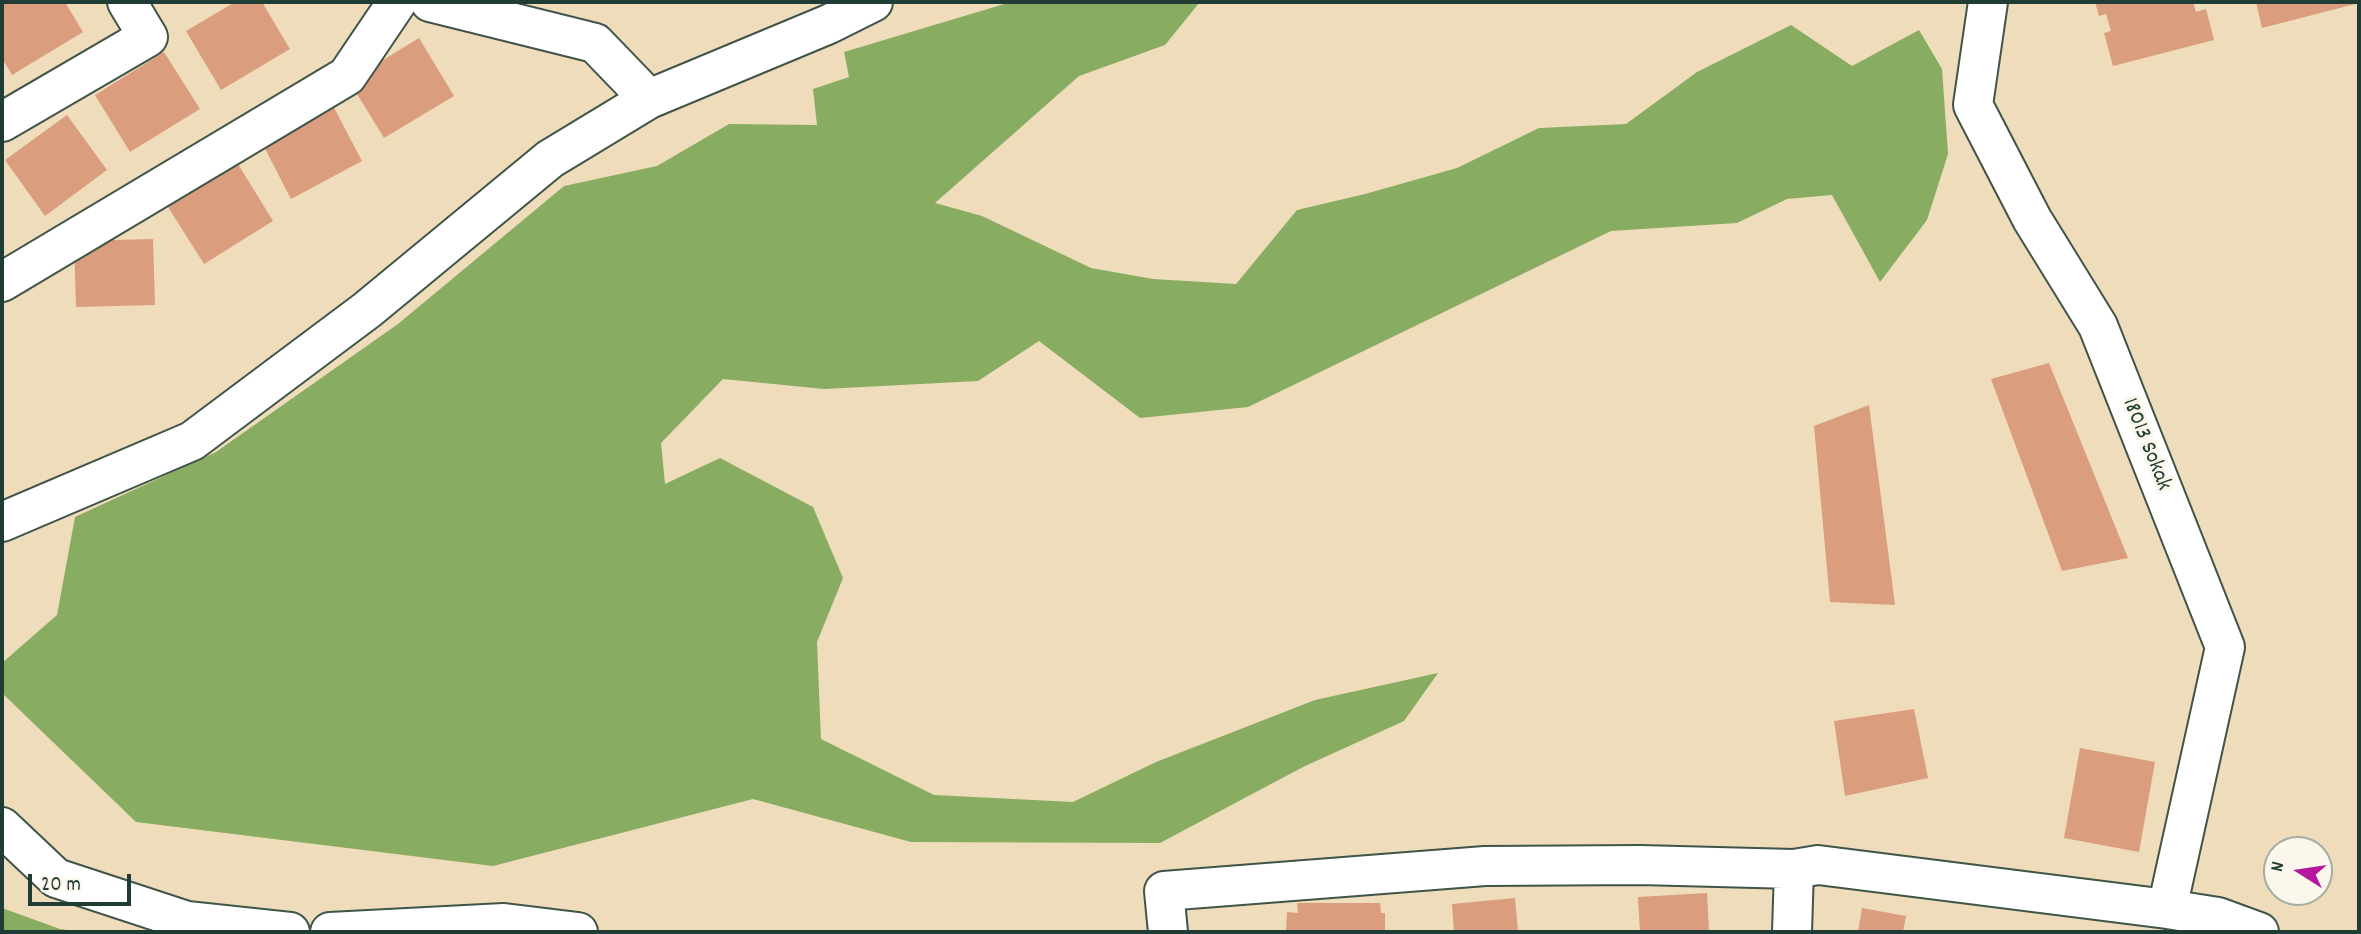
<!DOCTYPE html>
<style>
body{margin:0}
#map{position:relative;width:2361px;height:934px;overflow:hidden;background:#efdcbb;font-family:Dekko,sans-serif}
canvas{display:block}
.frame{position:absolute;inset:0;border:4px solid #1f3d34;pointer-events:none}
.north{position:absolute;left:2263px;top:836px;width:70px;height:70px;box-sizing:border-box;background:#fbf7ec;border:2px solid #a3ada2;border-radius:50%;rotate:282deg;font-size:19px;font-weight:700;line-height:28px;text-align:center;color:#1f3d34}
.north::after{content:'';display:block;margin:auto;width:24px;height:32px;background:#b5179e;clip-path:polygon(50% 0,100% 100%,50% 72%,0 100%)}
.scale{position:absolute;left:28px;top:874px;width:103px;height:32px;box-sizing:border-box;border:4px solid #1f3d34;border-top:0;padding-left:9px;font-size:21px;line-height:24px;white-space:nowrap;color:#1f3d34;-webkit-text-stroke:5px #fbf7ec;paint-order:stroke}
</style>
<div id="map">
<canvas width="2361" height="934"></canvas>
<div class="frame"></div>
<div class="north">N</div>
<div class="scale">20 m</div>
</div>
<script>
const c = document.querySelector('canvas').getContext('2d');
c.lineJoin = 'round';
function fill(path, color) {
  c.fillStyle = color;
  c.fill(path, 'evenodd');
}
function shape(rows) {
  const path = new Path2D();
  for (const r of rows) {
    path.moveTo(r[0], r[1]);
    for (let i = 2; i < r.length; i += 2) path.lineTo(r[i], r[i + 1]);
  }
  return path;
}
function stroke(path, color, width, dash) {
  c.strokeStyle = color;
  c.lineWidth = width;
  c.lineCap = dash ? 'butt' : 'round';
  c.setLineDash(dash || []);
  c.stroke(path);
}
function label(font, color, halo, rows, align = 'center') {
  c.font = font + ' Dekko,sans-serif';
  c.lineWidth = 7;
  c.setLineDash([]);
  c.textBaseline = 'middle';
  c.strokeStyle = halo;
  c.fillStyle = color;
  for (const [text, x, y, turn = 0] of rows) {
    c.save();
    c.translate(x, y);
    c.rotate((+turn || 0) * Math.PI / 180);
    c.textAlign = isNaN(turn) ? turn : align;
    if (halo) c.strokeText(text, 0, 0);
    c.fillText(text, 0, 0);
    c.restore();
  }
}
const forest = shape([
 [1011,2,1200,2,1165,45,1079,76,935,203,982,216,1091,268,1153,279,1236,284,1297,210,1365,194,1457,168,1539,128,1626,124,1697,72,1791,25,1852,66,1919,30,1942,69,1948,154,1927,220,1880,282,1832,195,1787,199,1737,223,1611,231,1248,407,1140,418,1039,341,978,381,824,389,723,379,661,443,665,484,720,458,813,507,843,578,817,642,821,739,934,795,1073,802,1156,762,1315,700,1438,673,1404,721,1303,767,1160,843,911,842,753,799,493,866,136,822,2,693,2,663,57,615,75,517,216,452,398,324,564,186,657,166,729,124,817,125,813,89,849,77,844,52],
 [2,908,60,929,81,932,2,932]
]);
const building = shape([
 [2,2,65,2,83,32,12,75,2,58],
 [235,2,262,2,290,49,221,90,186,31],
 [2095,2,2193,2,2196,12,2206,9,2214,40,2113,66,2104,33,2111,31,2106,14,2099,16],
 [2256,2,2359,2,2359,3,2262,28],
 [419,38,454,96,384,138,349,81],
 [164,52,200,109,130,152,95,95],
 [331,102,362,161,291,199,260,139],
 [67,115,107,170,45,216,5,160],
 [238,164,273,221,204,264,168,207],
 [153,239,155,305,76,307,74,241],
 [2049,363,2128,558,2062,571,1991,379],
 [1869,405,1895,605,1830,602,1814,426],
 [1914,709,1928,778,1845,796,1834,721],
 [2080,748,2155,762,2139,852,2064,838],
 [1707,893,1709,932,1640,932,1638,897],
 [1515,898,1518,932,1454,932,1452,904],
 [1297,903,1380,903,1381,913,1385,913,1385,932,1286,932,1287,912,1298,913],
 [1862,908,1906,916,1903,932,1858,932]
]);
const minor = shape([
 [430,2,595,43,649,99],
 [1988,2,1973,105,2032,219,2098,326,2225,647,2167,909],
 [2,122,148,37,127,2],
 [2,282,347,76,397,2],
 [2,522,192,441,367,310,550,159,649,99,829,24,873,2],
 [2,827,56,878,187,921,290,932],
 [330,932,504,923,578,932],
 [1168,932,1164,891,1485,866,1640,865,1794,869,1818,865,2167,909,2218,917,2259,932],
 [1792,932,1794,869]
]);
const streetNames = [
 ["18013 Sokak",2145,445,68]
];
fill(forest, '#88ac62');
fill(building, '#da9d7e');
stroke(minor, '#3e5548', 42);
stroke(minor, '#fff', 38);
label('23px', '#1f3d34', '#fbf7ec', streetNames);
</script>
